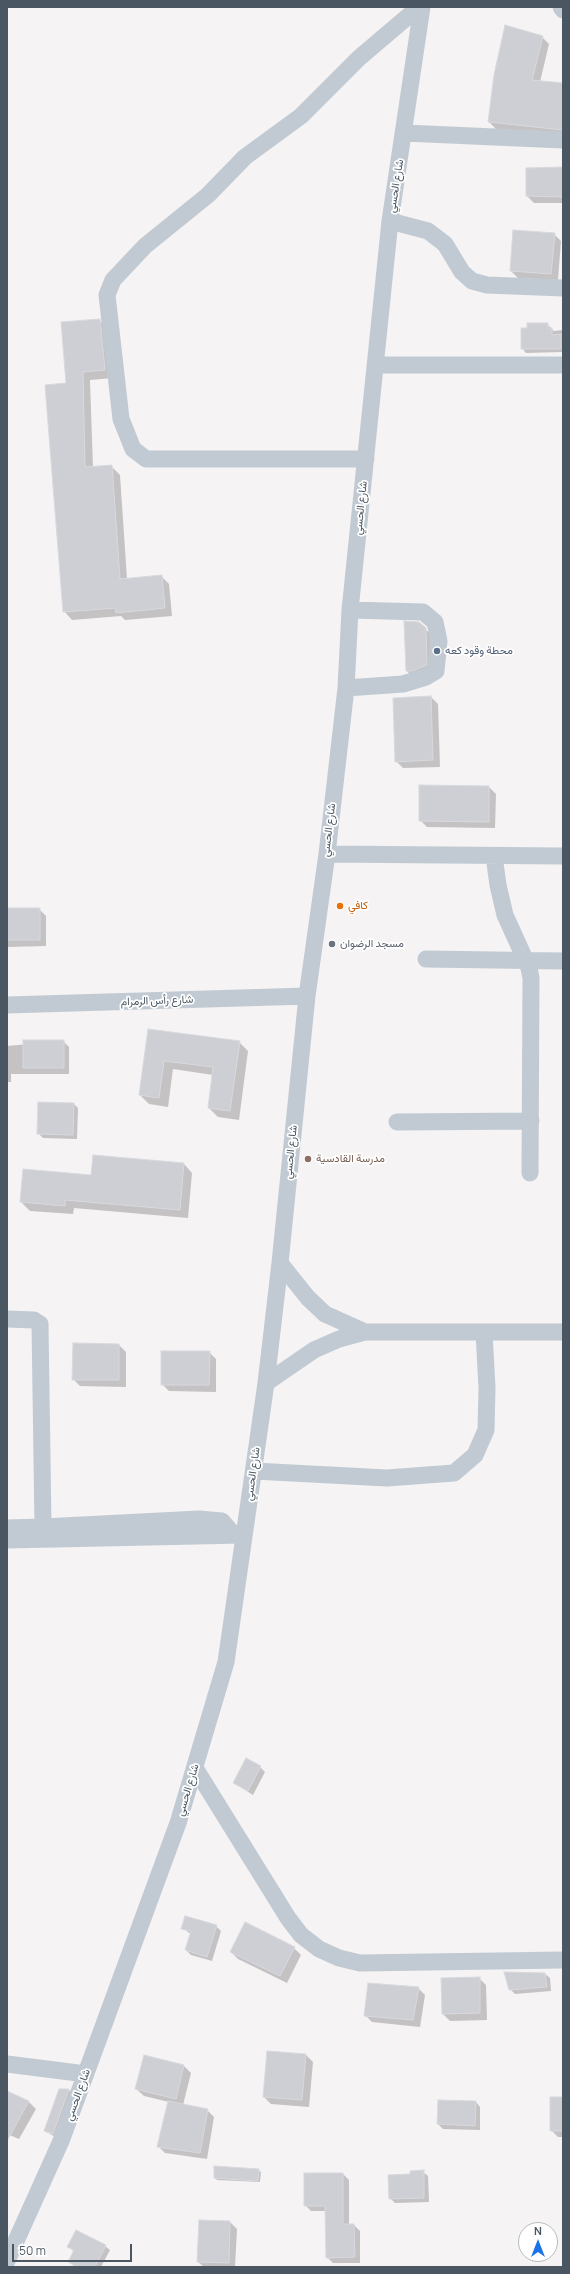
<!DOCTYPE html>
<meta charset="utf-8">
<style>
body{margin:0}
#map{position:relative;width:570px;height:2274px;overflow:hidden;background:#f5f3f3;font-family:Manrope,sans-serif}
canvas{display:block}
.frame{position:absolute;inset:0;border:8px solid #4a5661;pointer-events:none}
.north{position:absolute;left:518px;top:2222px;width:40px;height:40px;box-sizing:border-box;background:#fff;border:1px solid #b7bbc0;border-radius:50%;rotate:0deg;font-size:11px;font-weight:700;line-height:16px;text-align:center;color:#4a5661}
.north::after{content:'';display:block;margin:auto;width:14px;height:18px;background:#1a73e8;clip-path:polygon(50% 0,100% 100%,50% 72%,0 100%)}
.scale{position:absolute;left:12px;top:2244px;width:120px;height:18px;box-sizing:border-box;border:2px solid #4a5661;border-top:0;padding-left:5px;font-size:12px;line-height:14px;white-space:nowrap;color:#4a5661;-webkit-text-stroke:3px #fff;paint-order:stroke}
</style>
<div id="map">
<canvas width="570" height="2274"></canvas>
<div class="frame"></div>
<div class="north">N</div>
<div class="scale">50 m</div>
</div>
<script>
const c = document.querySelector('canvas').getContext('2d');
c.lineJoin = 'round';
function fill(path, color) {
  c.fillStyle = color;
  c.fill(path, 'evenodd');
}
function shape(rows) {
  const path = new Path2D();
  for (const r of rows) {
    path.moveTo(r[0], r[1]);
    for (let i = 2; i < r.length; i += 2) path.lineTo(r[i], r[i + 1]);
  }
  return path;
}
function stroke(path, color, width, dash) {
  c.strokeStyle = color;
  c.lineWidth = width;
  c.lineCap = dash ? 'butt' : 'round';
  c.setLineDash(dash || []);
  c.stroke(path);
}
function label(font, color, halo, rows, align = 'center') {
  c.font = font + ' Manrope,Vazirmatn,sans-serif';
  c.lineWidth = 3.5;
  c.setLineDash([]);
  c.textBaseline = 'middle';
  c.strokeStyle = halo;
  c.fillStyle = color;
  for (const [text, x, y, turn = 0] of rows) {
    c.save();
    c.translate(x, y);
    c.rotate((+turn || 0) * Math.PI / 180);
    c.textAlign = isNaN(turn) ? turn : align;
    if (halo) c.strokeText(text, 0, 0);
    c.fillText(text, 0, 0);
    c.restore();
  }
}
const shadow = shape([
 [542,37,549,44,540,82,563,84,563,136,496,129,489,122],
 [563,168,563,203,534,203,527,196],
 [554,234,561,241,558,280,518,278,511,271],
 [99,320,107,328,113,378,90,380,93,468,111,466,120,475,127,579,161,576,169,584,172,616,125,620,121,616,72,620,64,611,67,384],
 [547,324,554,331,563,330,563,352,526,353,522,348,528,328],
 [425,629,433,636,433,672,413,678,407,671],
 [431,697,438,704,440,767,403,768,396,761],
 [489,787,496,794,495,828,427,827,420,820],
 [7,909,39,909,46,916,46,946,7,947],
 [149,1030,239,1042,248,1051,239,1120,218,1117,209,1108,213,1075,173,1069,168,1107,149,1104,140,1095],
 [63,1041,69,1047,69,1074,11,1074,11,1082,7,1082,7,1046],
 [74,1104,78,1108,77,1139,43,1138,38,1133],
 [184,1164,192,1173,188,1218,74,1208,73,1214,30,1211,21,1202,92,1176],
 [74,1344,119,1345,126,1352,126,1387,80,1386,73,1379],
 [209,1352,216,1359,216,1392,169,1391,162,1384],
 [260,1767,265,1772,253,1795,234,1783],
 [216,1926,221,1931,212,1961,191,1955,186,1950,191,1934,182,1928],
 [294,1948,301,1955,287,1983,238,1959,231,1952],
 [545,1974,550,1978,551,1991,515,1994,510,1989],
 [479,1978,486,1985,487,2020,450,2021,443,2014],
 [418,1988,425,1995,420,2027,372,2022,365,2015],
 [306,2055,313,2062,309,2107,271,2104,264,2097],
 [144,2057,184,2066,191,2073,183,2105,207,2110,214,2117,207,2159,165,2153,158,2146,169,2102,144,2096,136,2089],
 [563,2078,563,2137,558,2137,551,2130,562,2098],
 [60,2090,69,2090,73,2095,57,2138,45,2131],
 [7,2092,29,2102,36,2109,19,2139,7,2134],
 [476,2102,480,2107,480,2130,443,2129,438,2124],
 [258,2170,261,2172,260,2182,217,2180,215,2178],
 [423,2172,428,2176,429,2202,395,2203,390,2198,411,2175],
 [343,2174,349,2180,349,2225,354,2225,360,2231,360,2263,333,2263,327,2257,326,2211,311,2211,305,2205],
 [230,2222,237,2229,235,2267,204,2267,198,2262],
 [105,2246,110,2250,101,2267,75,2267,69,2262,74,2252,69,2247]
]);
const building = shape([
 [505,25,543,36,532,80,563,83,563,130,488,122,494,75,505,25],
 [563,167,563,197,526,196,526,168,563,167],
 [513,230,555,233,551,274,510,271,513,230],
 [100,319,105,370,83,372,85,467,112,465,120,579,162,575,165,608,116,613,115,608,63,612,45,385,66,383,61,322,100,319],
 [527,323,548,323,548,328,552,328,552,335,561,334,561,349,521,349,521,328,527,328,527,323],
 [404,621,419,622,426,628,427,665,412,671,406,671,404,621],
 [431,696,433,760,395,762,393,698,431,696],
 [419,785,489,786,489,822,419,821,419,785],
 [7,908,40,908,40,940,7,940,7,908],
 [148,1029,240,1041,230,1111,208,1108,213,1067,164,1061,159,1098,139,1095,148,1029],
 [23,1040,64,1040,64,1068,23,1068,23,1040],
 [38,1102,74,1103,73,1135,37,1134,38,1102],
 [93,1155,184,1163,180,1210,65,1200,65,1206,20,1202,23,1169,91,1175,93,1155],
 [73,1343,119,1344,119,1380,72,1380,73,1343],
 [161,1351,210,1351,209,1385,161,1385,161,1351],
 [246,1758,261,1766,248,1791,233,1783,246,1758],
 [185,1916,217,1925,207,1957,185,1950,191,1931,181,1929,185,1916],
 [245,1922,295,1947,280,1976,230,1952,245,1922],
 [504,1972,545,1973,547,1987,509,1990,504,1972],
 [480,1977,480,2013,442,2014,441,1978,480,1977],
 [368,1983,419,1987,413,2020,364,2016,368,1983],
 [267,2051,306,2054,302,2100,263,2097,267,2051],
 [144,2055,184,2065,176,2099,135,2089,144,2055],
 [59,2089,69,2089,53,2134,44,2131,59,2089],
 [7,2091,29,2101,7,2141,7,2091],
 [550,2097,563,2097,563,2131,550,2131,550,2097],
 [438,2100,476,2101,475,2126,437,2124,438,2100],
 [168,2101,208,2109,200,2153,157,2147,168,2101],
 [214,2166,259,2169,258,2181,214,2178,214,2166],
 [424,2170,424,2198,389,2199,388,2175,410,2174,410,2171,424,2170],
 [304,2173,343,2173,343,2224,354,2224,355,2257,326,2258,325,2206,304,2206,304,2173],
 [199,2220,230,2221,229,2263,197,2262,199,2220],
 [76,2230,106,2245,95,2267,78,2267,68,2262,74,2250,67,2247,76,2230]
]);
const minor = shape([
 [561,7,563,10],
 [404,133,563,140],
 [390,221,428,231,445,244,462,272,472,281,487,285,563,288],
 [376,365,563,365],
 [366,459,146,459,133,449,121,419,107,295,113,280,145,246,208,195,245,157,301,116,359,58,419,7],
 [346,688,403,684,426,677,436,671,439,641,435,622,423,612,350,610],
 [327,854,563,856],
 [494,856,498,885,505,915,529,968,531,978,530,1173],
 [426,959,563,961],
 [7,1005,307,996],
 [397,1122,531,1121],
 [280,1263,308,1298,325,1314,365,1332],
 [7,1319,34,1320,40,1324,43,1527,199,1519,222,1521,233,1534],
 [266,1383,314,1350,339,1339,365,1332,563,1332],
 [254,1471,387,1478,454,1473,475,1455,486,1430,487,1388,484,1332],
 [7,1528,43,1527],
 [7,1540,243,1535],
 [195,1768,288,1918,301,1935,319,1949,339,1958,360,1963,563,1960],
 [7,2064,86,2074],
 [7,2261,61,2141,178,1823,226,1662,266,1383,280,1263,307,996,327,854,346,688,350,610,390,221,422,7]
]);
const markers = [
 [437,651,4,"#5c6f8a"],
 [340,906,4,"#e8710a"],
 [332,944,4,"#6b7280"],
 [308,1159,4,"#8d6e63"]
];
const streetNames = [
 ["شارع الحسي",396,186,-81],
 ["شارع الحسي",361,508,-84],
 ["شارع الحسي",329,830,-83],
 ["شارع رأس الرمرام",157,1001,-2],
 ["شارع الحسي",291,1152,-84],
 ["شارع الحسي",253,1474,-82],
 ["شارع الحسي",188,1790,-73],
 ["شارع الحسي",78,2095,-70]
];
const serviceNames = [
 ["محطة وقود كعه",445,651]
];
const foodNames = [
 ["كافي",348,906]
];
const worshipNames = [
 ["مسجد الرضوان",340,944]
];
const educationNames = [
 ["مدرسة القادسية",316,1159]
];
fill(shadow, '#0003');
fill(building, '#cdcfd5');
stroke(building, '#d7d9de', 1);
stroke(minor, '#c1cad2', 17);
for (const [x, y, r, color] of markers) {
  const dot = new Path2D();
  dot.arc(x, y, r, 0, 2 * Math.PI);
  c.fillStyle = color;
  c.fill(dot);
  stroke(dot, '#fff', 1.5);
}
label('11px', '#4a5661', '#fff', streetNames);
label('11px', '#4e5e75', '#fff', serviceNames, 'left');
label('11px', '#c56008', '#fff', foodNames, 'left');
label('11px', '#5b616d', '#fff', worshipNames, 'left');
label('11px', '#785e54', '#fff', educationNames, 'left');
</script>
